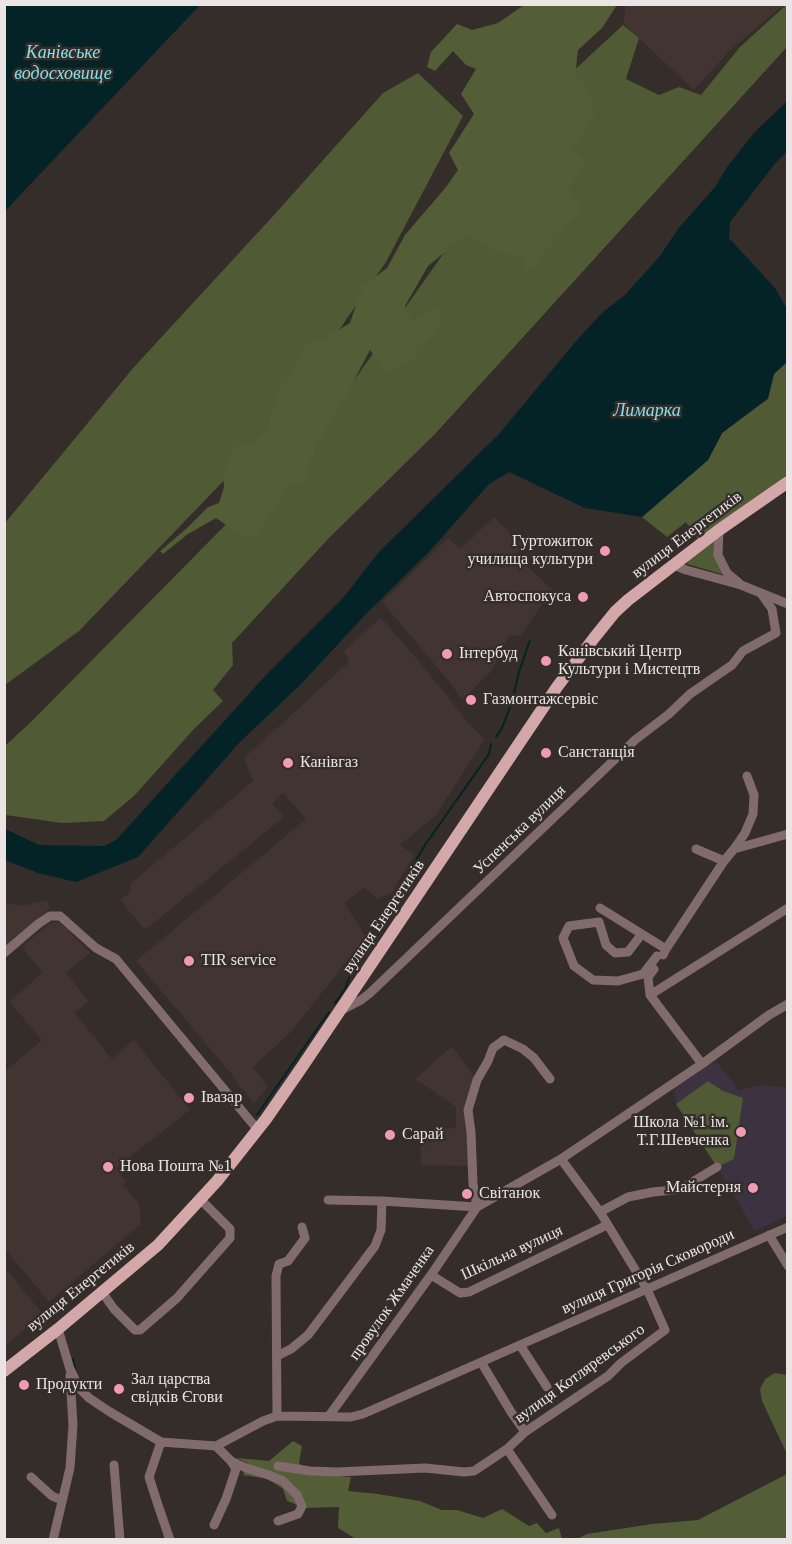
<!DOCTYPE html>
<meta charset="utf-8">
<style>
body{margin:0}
#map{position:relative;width:792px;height:1544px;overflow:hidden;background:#342d2a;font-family:"Times New Roman",serif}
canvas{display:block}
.frame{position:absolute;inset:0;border:6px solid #eae5e4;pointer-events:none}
</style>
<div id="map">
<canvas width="792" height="1544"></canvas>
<div class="frame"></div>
</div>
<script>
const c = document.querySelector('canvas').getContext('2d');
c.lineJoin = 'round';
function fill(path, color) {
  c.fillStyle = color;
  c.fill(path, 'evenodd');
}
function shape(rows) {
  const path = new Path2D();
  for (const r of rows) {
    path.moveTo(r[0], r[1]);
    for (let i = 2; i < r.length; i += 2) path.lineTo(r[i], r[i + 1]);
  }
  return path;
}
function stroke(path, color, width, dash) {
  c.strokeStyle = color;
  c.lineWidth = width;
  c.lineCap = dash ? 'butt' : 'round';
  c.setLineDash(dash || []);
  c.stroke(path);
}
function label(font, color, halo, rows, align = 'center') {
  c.font = font + ' "Times New Roman",serif';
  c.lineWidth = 5;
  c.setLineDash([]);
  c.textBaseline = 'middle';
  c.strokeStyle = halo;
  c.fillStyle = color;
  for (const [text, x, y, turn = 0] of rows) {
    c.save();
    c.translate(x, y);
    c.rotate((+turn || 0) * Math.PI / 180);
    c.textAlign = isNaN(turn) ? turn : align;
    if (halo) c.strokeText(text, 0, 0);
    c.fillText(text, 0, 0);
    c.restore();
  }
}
const built = shape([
 [626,5,784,5,732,48,694,90,623,23],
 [494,517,522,544,516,556,552,589,521,636,510,635,491,672,462,700,448,680,382,602,448,538,461,549],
 [381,617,427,671,471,726,485,739,436,815,400,845,414,855,392,893,377,899,365,887,344,903,367,938,349,958,292,1031,253,1067,268,1087,254,1103,236,1082,237,1081,164,994,136,961,306,819,283,793,272,803,284,817,145,930,120,900,130,892,131,883,253,781,244,758,349,662,344,651],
 [47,900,50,908,5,946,5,902,21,906],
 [58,922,65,927,90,953,66,973,89,1001,75,1013,112,1059,134,1040,190,1110,116,1168,126,1181,123,1185,139,1203,141,1224,49,1302,5,1249,4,1072,42,1040,9,1002,42,973,22,947,50,923],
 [452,1046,480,1085,473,1103,475,1166,421,1165,420,1133,433,1129,456,1128,456,1107,415,1079],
 [5,1268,43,1314,5,1346,4,1346]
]);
const education = shape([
 [716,1061,739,1090,763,1085,787,1088,787,1216,755,1231,717,1167,676,1104,674,1088]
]);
const green = shape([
 [787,5,788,46,786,48,435,434,329,538,232,643,233,665,213,690,223,701,194,729,134,796,104,821,62,823,5,815,5,746,32,721,319,430,570,74,623,25,639,38,626,79,659,95,679,87,701,95,740,47,785,6],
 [418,73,463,116,386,262,263,440,79,631,5,685,5,523,134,367,274,215,383,93],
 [787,362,787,475,698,539,686,522,667,537,642,517,708,460,722,433,768,399,774,373],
 [714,540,725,575,687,564,688,559],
 [708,1081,723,1091,743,1098,734,1159,717,1167,676,1104],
 [775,1373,787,1375,787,1454,762,1401,760,1389,765,1379]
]);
const forest = shape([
 [524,5,617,5,602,28,578,50,575,77,589,90,594,115,572,148,586,163,565,193,583,210,542,253,534,270,524,271,523,259,487,248,468,233,428,266,405,306,411,322,439,305,442,321,431,338,411,361,385,372,370,350,344,399,317,443,305,482,290,485,254,537,244,537,216,518,188,534,163,554,160,551,186,529,208,507,219,503,224,487,223,469,236,446,253,443,268,428,273,408,280,387,292,374,306,345,325,338,350,323,362,287,387,268,405,235,446,187,458,170,449,153,474,114,461,94,476,69,466,65,453,51,435,71,427,67,431,52,457,24,472,30,498,23],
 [293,1441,302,1446,299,1463,310,1475,351,1477,348,1491,378,1494,420,1501,442,1510,457,1510,483,1518,502,1509,529,1526,537,1523,546,1533,559,1528,562,1539,356,1539,338,1528,339,1507,306,1508,287,1501,283,1489,268,1479,243,1475,247,1463,237,1458,269,1461],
 [787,1474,787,1539,577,1539,587,1534,652,1524,698,1520]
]);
const water = shape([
 [5,4,200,5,5,211,4,5],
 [787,101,787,151,774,165,730,222,729,238,775,288,787,309,787,362,774,374,768,398,722,433,708,460,642,517,585,508,509,472,489,484,428,553,367,613,300,685,240,742,138,857,76,882,38,873,5,860,5,829,39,845,104,846,116,840,267,674,344,597,378,553,499,434,576,341,603,312,625,295,660,256,678,229,715,187,727,167,754,133]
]);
const stream = shape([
 [496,737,502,728,512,702,519,672,530,640],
 [398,891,425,845,489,754,491,744],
 [372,944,380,932,387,912,395,899],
 [358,964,368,950],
 [335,1003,345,989,351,974],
 [257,1115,329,1012],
 [73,1359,75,1371]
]);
const minor = shape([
 [719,530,718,555,727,573,739,583],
 [674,565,686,570,741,585,788,604],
 [696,849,724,861],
 [734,849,745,833,753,814,754,795,747,776],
 [600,908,666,949,663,955],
 [641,935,628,952,615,953,606,945,599,922,569,926,563,938,574,966,593,980,618,981,643,974,657,956],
 [666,949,724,861,734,849,788,834],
 [4,953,38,924,50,916,60,916,96,948,116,959,257,1129],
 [650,995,788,908],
 [650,995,648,977,654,969],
 [650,995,702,1064],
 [340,1011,361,1000,370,993,635,740,669,714,690,694,732,665,743,651,776,633,772,609,762,595],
 [328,1200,382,1201,477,1207,561,1159,702,1064,769,1015,788,1004],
 [477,1207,473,1184,471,1132,468,1110,477,1080,488,1061,493,1048,504,1040,523,1049,534,1058,550,1079],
 [600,1212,628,1197,653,1192,674,1190,684,1187,717,1167],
 [769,1235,788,1266],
 [431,1275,460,1293,469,1292,607,1225],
 [102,1292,114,1309,135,1330,140,1330,177,1298,230,1238,230,1229,201,1200],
 [58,1329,70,1369,79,1388,89,1398,110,1412,161,1442,216,1446,263,1421,277,1416,351,1417,363,1414,788,1227],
 [520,1345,547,1387],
 [277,1356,291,1349,308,1335,375,1246,381,1230,382,1201],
 [481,1362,511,1412,525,1432],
 [277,1416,276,1276,279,1264,288,1261,305,1238,302,1227],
 [329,1416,431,1275,477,1207],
 [161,1442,149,1477,158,1505,170,1540],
 [507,1449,552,1515],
 [231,1461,246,1468,266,1474,283,1481,297,1495,302,1506,298,1514,278,1521],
 [114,1465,120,1540],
 [278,1466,310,1471,337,1472,425,1468,464,1472,474,1471,507,1449,525,1432,608,1376,621,1363,665,1330,647,1289,600,1212,561,1159],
 [31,1477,52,1496,61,1500],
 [214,1525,226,1499,236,1469,231,1461,216,1446],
 [53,1540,70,1468,73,1425,70,1375]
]);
const major = shape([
 [4,1371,58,1329,158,1245,217,1181,266,1119,302,1067,557,687,594,638,615,612,628,600,719,530,788,482]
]);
const markers = [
 [605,551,6,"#f09ab6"],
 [583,597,6,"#f09ab6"],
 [447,654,6,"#f09ab6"],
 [546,661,6,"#f09ab6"],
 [471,700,6,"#f09ab6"],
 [546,753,6,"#f09ab6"],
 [288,763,6,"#f09ab6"],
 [189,961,6,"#f09ab6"],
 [189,1098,6,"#f09ab6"],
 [741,1132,6,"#f09ab6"],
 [390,1135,6,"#f09ab6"],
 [108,1167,6,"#f09ab6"],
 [753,1188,6,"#f09ab6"],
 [467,1194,6,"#f09ab6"],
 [24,1385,6,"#f09ab6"],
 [119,1389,6,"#f09ab6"]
];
const streetNames = [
 ["вулиця Енергетиків",687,535,-37],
 ["Успенська вулиця",520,830,-44],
 ["вулиця Енергетиків",384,917,-56],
 ["Шкільна вулиця",512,1253,-25],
 ["вулиця Григорія Сковороди",648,1272,-24],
 ["вулиця Енергетиків",81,1287,-39],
 ["провулок Жмаченка",392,1303,-55],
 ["вулиця Котляревського",580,1374,-36]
];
const poiNames = [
 ["Гуртожиток",593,542,"right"],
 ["училища культури",593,560,"right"],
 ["Автоспокуса",571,597,"right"],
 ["Канівський Центр",558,652],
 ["Культури і Мистецтв",558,670],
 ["Інтербуд",459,654],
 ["Газмонтажсервіс",483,700],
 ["Санстанція",558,753],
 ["Канівгаз",300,763],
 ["TIR service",201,961],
 ["Івазар",201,1098],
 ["Школа №1 ім.",729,1123,"right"],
 ["Т.Г.Шевченка",729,1141,"right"],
 ["Сарай",402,1135],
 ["Нова Пошта №1",120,1167],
 ["Майстерня",741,1188,"right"],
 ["Світанок",479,1194],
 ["Зал царства",131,1380],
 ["свідків Єгови",131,1398],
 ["Продукти",36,1385]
];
const waterNames = [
 ["Канівське",63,53],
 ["водосховище",63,74],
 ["Лимарка",647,411]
];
fill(built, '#423430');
fill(education, '#3c3241');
fill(green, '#505a35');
fill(forest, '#535e36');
fill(water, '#032326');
stroke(stream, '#032326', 2);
stroke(minor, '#816b6c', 9);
stroke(major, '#d4a7a8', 12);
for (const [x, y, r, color] of markers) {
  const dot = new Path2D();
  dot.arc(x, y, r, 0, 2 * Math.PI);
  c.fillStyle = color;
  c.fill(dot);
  stroke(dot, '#342d2a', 2);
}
label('16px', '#eae5e4', '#342d2a', streetNames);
label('16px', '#eae5e4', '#342d2a', poiNames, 'left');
label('italic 18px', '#81e1ea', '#342d2a', waterNames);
</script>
